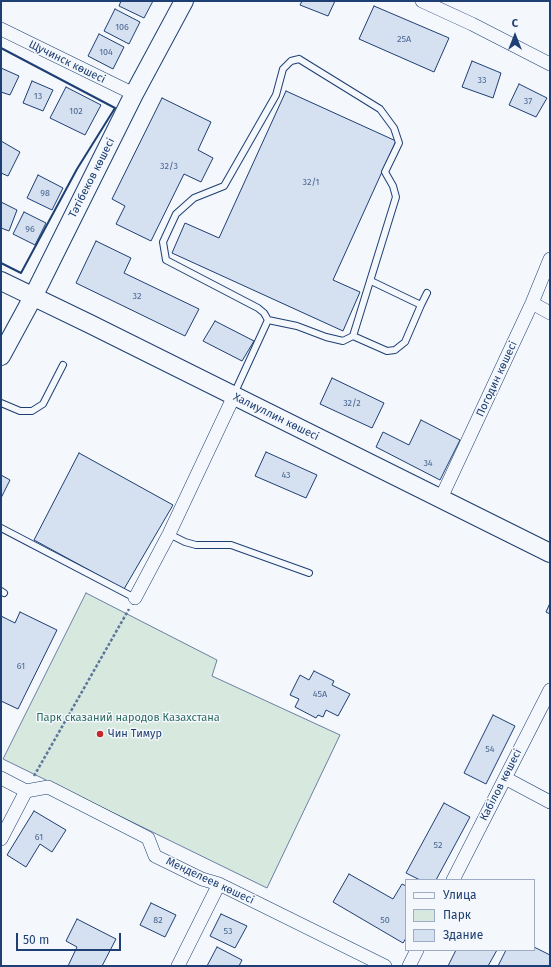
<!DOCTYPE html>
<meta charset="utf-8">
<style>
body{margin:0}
#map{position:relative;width:551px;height:967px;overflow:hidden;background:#f4f7fb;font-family:"Fira Sans",sans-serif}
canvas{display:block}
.frame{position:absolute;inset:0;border:2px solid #1d3f73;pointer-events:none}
.legend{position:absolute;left:405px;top:879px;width:130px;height:72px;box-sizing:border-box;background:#f4f7fb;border:1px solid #9eadc5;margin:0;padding:5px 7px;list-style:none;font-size:12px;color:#1d3f73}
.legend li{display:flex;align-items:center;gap:8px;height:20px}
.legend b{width:20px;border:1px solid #9eadc5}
.north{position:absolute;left:495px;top:16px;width:40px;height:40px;-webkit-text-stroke:3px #f4f7fb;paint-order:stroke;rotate:0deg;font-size:11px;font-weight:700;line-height:16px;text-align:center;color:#1d3f73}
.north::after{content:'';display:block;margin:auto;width:14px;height:18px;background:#1d3f73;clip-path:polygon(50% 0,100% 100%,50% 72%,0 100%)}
.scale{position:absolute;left:16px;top:933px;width:105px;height:18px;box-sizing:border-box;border:2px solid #1d3f73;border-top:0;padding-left:5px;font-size:12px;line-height:14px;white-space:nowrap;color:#1d3f73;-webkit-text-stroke:3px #f4f7fb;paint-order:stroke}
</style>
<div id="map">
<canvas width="551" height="967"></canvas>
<div class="frame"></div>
<ul class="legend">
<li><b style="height:5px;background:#f4f7fb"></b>Улица</li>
<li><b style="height:11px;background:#d7e8df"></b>Парк</li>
<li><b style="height:11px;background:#d5e0f0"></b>Здание</li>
</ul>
<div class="north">С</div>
<div class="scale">50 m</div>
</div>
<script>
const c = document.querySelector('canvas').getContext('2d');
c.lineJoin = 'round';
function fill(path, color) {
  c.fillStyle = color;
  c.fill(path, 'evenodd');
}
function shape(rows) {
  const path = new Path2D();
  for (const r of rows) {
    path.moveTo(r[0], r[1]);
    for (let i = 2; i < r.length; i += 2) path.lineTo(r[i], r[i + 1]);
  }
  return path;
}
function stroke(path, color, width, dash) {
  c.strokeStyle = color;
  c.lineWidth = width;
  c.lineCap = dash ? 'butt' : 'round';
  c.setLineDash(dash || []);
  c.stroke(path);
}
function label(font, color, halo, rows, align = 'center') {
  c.font = font + ' "Fira Sans",sans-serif';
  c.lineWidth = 3;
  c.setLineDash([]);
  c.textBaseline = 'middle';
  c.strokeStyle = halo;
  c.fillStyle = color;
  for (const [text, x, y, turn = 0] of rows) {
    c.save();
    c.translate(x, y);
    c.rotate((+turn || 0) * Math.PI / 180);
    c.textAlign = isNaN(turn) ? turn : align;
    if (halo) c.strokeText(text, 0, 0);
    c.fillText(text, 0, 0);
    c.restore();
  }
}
const green = shape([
 [86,593,217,660,212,676,340,735,267,888,3,759,86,593]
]);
const building = shape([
 [121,1,153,1,144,18,119,6,121,1],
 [302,1,335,1,328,16,300,5,302,1],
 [374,6,449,38,434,72,359,39,374,6],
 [115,9,140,22,129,44,104,31,115,9],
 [99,34,124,47,113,69,88,56,99,34],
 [472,61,501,73,493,98,462,87,472,61],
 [1,68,19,76,10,95,1,92,1,68],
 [32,81,53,90,43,111,23,103,32,81],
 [519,84,547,98,536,117,509,105,519,84],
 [66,87,101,105,85,135,50,118,66,87],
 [286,91,396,141,333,280,360,292,343,331,172,253,185,223,219,238,286,91],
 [162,98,211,122,198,150,213,158,201,182,184,174,151,241,116,224,125,206,112,199,162,98],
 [1,141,20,152,8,176,1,173,1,141],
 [38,175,63,188,52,210,27,198,38,175],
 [1,202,17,210,9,231,1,228,1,202],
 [24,212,46,223,35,245,13,234,24,212],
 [96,241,131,258,124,273,199,309,185,336,76,283,96,241],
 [215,321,254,341,242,361,203,341,215,321],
 [332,378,384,403,372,428,320,404,332,378],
 [421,420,460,440,440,480,376,447,383,432,409,445,421,420],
 [266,452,317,475,306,498,255,476,266,452],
 [79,453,173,505,124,589,34,540,79,453],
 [1,475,10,480,1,498,1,475],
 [550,603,550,614,546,612,550,603],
 [20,612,57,630,18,709,1,701,1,616,15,623,20,612],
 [314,671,334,681,332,685,350,694,338,716,326,710,323,717,318,715,316,718,295,707,299,699,290,695,300,675,309,680,314,671],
 [493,715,515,726,486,784,464,773,493,715],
 [444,803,470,817,436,880,420,880,406,873,444,803],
 [34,811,66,830,52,852,40,844,26,867,7,855,34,811],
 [349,874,393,899,402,884,406,886,406,938,403,943,333,902,349,874],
 [151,903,176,915,165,937,140,925,151,903],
 [221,914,247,926,235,948,210,936,221,914],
 [77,919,116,939,102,966,68,966,77,947,66,941,77,919],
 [217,947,242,960,239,966,207,966,217,947],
 [534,947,550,955,550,966,498,966,506,950,534,950,534,947],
 [456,950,497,950,488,966,448,966,456,950]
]);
const path = shape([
 [34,776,129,609]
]);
const lane = shape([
 [299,59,380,109,394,128,399,143,385,172,393,186,396,197,353,336,343,341,326,337,297,326,268,320,264,313,258,308,166,260,163,242,176,214,194,198,224,186,276,95,283,69,291,61,299,59],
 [371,281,421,305],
 [353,336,387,351,395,350,405,342,421,305,427,293],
 [234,394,268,320],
 [1,403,20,411,32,411,43,404,63,365],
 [1,528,135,598],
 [169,534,185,542,196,545,231,545,309,573],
 [1,591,4,593]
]);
const street = shape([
 [422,1,472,24,550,64],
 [1,29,134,94],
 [532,303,550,313],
 [441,498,532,303,550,259],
 [135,598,169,534,234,396],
 [1,778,26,791,48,787,148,838,155,856,202,879,219,884,385,966],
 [505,778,550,802],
 [1,839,26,791],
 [453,880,550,690],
 [178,966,219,884],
 [409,966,417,950]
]);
const secondary = shape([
 [1,281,90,324,550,553],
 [1,356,33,297,134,94,184,1]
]);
const wall = shape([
 [1,48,115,108,77,169,21,273,1,263]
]);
const markers = [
 [100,734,4,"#c62828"]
];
const numberNames = [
 ["106",122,27],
 ["25А",404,39],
 ["104",106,52],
 ["33",482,80],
 ["13",38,96],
 ["37",528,101],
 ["102",76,111],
 ["32/3",169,166],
 ["32/1",311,182],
 ["98",45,193],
 ["96",30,229],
 ["32",137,296],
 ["32/2",352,403],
 ["34",428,463],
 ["43",286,475],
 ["61",21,666],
 ["45А",320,694],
 ["54",490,749],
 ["61",39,837],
 ["52",438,845],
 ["82",158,920],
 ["50",385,920],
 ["53",228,931]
];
const streetNames = [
 ["Щучинск көшесі",67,62,26],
 ["Тәтібеков көшесі",92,178,-63],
 ["Погодин көшесі",497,379,-65],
 ["Халиуллин көшесі",276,417,26],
 ["Кабілов көшесі",501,785,-63],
 ["Менделеев көшесі",210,881,25]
];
const parkNames = [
 ["Парк сказаний народов Казахстана",128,718]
];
const poiNames = [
 ["Чин Тимур",108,734]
];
fill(green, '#d7e8df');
stroke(green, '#687fa3', 1);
fill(building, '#d5e0f0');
stroke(building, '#1d3f73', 1);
stroke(lane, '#1d3f73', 8);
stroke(street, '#1d3f73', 14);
stroke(secondary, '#1d3f73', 20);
stroke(path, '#5e769c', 2.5, [3, 2]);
stroke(lane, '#f4f7fb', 6);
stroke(street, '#f4f7fb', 13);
stroke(secondary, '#f4f7fb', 18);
stroke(wall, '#1d3f73', 2);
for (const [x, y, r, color] of markers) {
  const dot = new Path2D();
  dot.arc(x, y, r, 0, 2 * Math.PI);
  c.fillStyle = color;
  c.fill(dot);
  stroke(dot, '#f4f7fb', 1.5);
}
label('9px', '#4b6792', null, numberNames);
label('11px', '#1d3f73', '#f4f7fb', streetNames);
label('11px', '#2c6c60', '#f4f7fb', parkNames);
label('11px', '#1d3f73', '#f4f7fb', poiNames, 'left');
</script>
